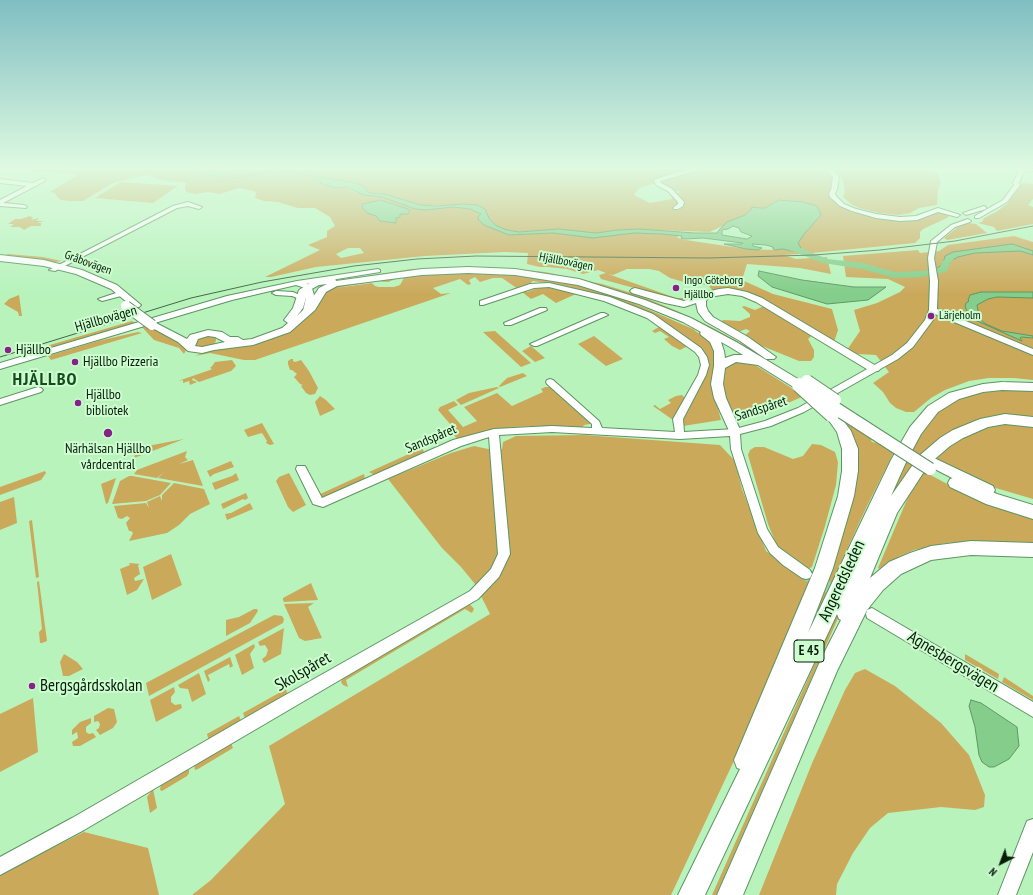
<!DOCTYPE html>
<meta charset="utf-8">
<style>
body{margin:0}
#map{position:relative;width:1033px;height:895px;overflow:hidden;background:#b8f3bc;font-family:"PT Sans Narrow",sans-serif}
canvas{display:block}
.north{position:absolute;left:981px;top:843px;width:40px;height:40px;-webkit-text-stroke:3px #cefdd0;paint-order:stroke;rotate:222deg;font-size:11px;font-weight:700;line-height:16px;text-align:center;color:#061d09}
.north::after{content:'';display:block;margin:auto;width:14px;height:18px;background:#061d09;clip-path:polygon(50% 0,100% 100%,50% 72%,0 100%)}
</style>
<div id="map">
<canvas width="1033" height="895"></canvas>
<div class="north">N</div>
</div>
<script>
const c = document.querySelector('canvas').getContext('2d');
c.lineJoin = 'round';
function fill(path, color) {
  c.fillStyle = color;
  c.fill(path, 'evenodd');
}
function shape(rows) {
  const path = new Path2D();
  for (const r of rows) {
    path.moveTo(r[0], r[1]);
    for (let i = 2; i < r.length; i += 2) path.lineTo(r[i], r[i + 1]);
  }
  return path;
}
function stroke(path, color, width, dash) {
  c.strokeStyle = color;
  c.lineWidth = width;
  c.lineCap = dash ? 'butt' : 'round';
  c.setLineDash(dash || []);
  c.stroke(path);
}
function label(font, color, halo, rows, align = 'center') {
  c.font = font + ' "PT Sans Narrow",sans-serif';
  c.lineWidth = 4;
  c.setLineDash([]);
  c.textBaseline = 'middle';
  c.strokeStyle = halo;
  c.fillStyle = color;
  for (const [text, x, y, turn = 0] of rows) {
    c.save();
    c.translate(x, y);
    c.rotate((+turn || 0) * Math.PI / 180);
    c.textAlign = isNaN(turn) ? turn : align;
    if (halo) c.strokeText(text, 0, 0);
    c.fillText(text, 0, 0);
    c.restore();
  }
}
const green = shape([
 [29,169,194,169,209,175,236,178,274,171,295,171,311,176,323,184,329,186,328,183,343,183,344,184,342,185,354,192,382,197,415,209,453,207,470,209,481,214,484,225,509,235,553,233,592,238,634,233,661,234,677,235,678,238,686,240,746,249,775,250,782,249,798,252,800,254,784,255,796,259,827,257,831,274,800,268,747,264,742,280,773,294,832,309,838,330,834,342,817,331,808,339,814,350,814,357,811,361,799,361,762,346,744,336,750,331,746,329,738,332,721,322,723,320,740,321,750,317,750,314,742,307,744,306,755,310,766,305,753,297,724,290,712,290,709,286,701,284,697,285,691,284,670,278,659,271,649,269,627,269,613,275,608,274,676,298,683,298,696,289,702,289,706,291,686,302,601,279,599,275,606,273,598,270,583,274,567,269,548,267,540,267,527,264,528,253,505,252,425,256,316,267,271,277,265,277,320,250,308,245,327,237,327,231,335,226,330,217,315,208,298,208,278,202,264,201,255,198,256,193,254,191,239,188,220,194,208,192,195,194,186,192,185,188,186,183,161,180,146,175,113,183,83,201,71,201,61,200,57,197,55,193,50,192,77,175,70,173,62,174,47,171,36,173,36,171,27,170],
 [380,200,408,209,410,211,408,214,400,214,396,218,396,223,380,221,376,216],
 [348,248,360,248,364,253,341,258,336,254],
 [206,169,270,169,237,176,217,173],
 [298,169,825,169,831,174,833,180,829,192,829,197,836,203,851,211,872,217,897,220,913,220,926,217,937,212,945,213,949,217,923,229,920,232,920,238,915,243,812,253,805,251,798,246,798,243,805,233,821,215,819,210,817,206,786,200,779,200,765,208,751,210,745,215,710,232,626,229,596,233,559,229,519,232,507,230,497,226,490,220,485,212,472,205,421,205,384,194,370,193,367,191,363,186,355,183,340,180,334,181,333,180,322,178,319,175,309,174,308,171],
 [657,183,669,190,682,192,671,194,672,199,650,203,634,195,639,188],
 [833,169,927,169,938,173,941,183,938,189,937,205,919,208,910,213,899,215,879,213,859,208,851,204,843,197,845,191,843,181,840,175],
 [121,182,178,186,153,203,95,198],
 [1022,183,1033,184,1033,199,1028,205,1033,207,1033,224,997,231,994,227,978,223,982,222,984,218,996,212,1007,204],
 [30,216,33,218,31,220,39,218,36,221,44,221,37,223,41,223,41,226,31,226,24,230,20,227,10,227,14,224,8,224,15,219,21,219],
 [968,223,976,224,987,233,947,240,944,238,958,227],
 [1014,236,1033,242,1033,380,1014,378,989,378,969,381,945,390,931,398,914,412,906,412,896,408,890,403,883,392,873,383,889,372,876,355,858,354,847,350,860,331,854,310,877,303,900,292,905,287,888,279,846,277,843,256,918,250,920,253,939,251,948,245],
 [8,254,43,257,62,261,50,263,2,256],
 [475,267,505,268,545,272,602,284,638,295,677,311,711,327,746,346,798,379,797,380,655,304,631,295,583,282,522,271,367,276,411,269],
 [473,273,522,275,586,287,631,302,693,329,710,342,715,349,713,390,721,420,683,426,681,423,707,361,657,319,557,285,533,281,528,285,518,289,502,278,493,278,480,282,475,277,469,280,471,284,468,285,460,279,433,288,441,294,451,293,255,360,244,360,210,353,195,356,202,353,214,349,262,342,283,335,303,321,310,313,322,292,332,286,416,275],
 [404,278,400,285,394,287,379,287,375,286,372,283,336,288,375,281,388,282,396,279],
 [540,287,551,287,576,294,556,303,543,294,531,299,522,292,525,290,527,292],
 [19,295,22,316,19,316,18,312,4,304,9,299],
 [132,321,135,323,45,350,43,347],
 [148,325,165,335,181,341,187,348,184,354,179,348,154,340,141,326],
 [659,327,688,346,680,350,672,346,664,339,669,337,660,331,655,333,652,331],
 [495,331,531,363,521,367,483,332],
 [138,332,142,333,51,360,48,356,98,341],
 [209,335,216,337,216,341,214,344,204,348,194,345,197,339],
 [594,336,623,359,606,366,578,344],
 [531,346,545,358,535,362,522,351],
 [291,359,293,359,293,361,295,362,301,360,309,371,318,388,315,394,310,395,306,393,301,386,303,385,300,384,294,377,297,374,292,370,290,370,288,364,288,361],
 [232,360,236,366,231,371,199,382,193,378,192,380,197,382,190,385,189,381,183,383,183,380,178,381,210,370,212,369,210,368,213,365,215,362],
 [735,361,752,363,804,396,767,412,737,417,730,408,723,389,725,369,726,366],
 [523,373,527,376,500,387,499,386,507,378],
 [497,387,499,388,461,405,456,400,469,393],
 [545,387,552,387,590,421,590,424,584,425,582,428,538,426,515,427,488,431,458,439,452,434,456,431,438,410,440,407,454,401,458,405,448,410,463,427,477,421,464,407,497,393,512,406,543,392,541,389],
 [1004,390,1033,390,1033,419,997,416,985,418,963,426,938,441,843,607,716,895,712,895,905,460,921,433,939,411,957,399,974,394],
 [682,395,685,398,673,420,653,406,655,405,660,409,671,403,668,400,676,396],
 [320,396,326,400,335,409,320,416,315,402],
 [841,418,874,438,871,440,872,442,882,444,894,452,866,508,793,666,853,482],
 [262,423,274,444,270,445,266,443,267,441,262,433,248,437,244,430],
 [1000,423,1033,425,1033,499,989,486,954,469,934,458,948,446,969,433],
 [584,435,720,445,735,461,742,489,766,551,816,586,671,895,192,895,211,880,285,804,269,746,490,614,475,584,461,567,442,548,388,479,451,453,474,446,488,449,502,449,503,442,516,436],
 [184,439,134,458,137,448],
 [812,444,821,445,835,452,838,462,836,485,825,526,812,567,808,569,786,555,777,546,768,524,748,455,750,450,755,447,764,447,793,459,803,456],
 [422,448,424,452,422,454,375,475,369,472],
 [187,451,185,457,188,460,179,464,193,460,203,486,158,478,164,472,157,478,134,474,137,470],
 [231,461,234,467,214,474,210,477,207,471],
 [45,471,46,473,41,480,0,495,0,487],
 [923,471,951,486,1033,518,1033,543,981,541,946,543,914,550,900,556,880,569,878,568,911,490],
 [236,473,239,480,215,490,212,483,232,476],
 [289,473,306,505,293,512,288,507,276,481,279,477],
 [364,474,365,479,322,499,318,495],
 [129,476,132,476,171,483,160,495,146,501,112,504,120,481],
 [116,478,108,503,106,504,101,484],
 [174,483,204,489,210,504,190,514,179,525,167,533,129,541,133,533,131,531,129,531,126,523,130,518,127,516,122,519,118,518,114,506,146,503,149,508,147,502,160,496,162,501,162,495],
 [246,493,248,498,245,500,243,499,223,509,221,504],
 [14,497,17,523,0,530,0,502],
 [250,503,253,509,227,520,225,514,231,513],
 [32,520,39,577,36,578,29,521],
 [171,554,182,585,152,600,143,567],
 [129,563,140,564,138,565,140,574,134,578,135,581,144,579,137,590,127,595,120,569,130,565],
 [39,581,47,641,42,643,40,643,39,632,42,629,37,582],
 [311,583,318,600,284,602,283,600,283,598],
 [314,603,308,607,322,638,305,641,299,638,284,604],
 [469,603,474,609,472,613,465,609,346,680,348,687,343,685,341,682,343,678],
 [254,609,257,609,258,611,250,623,226,636,226,620,239,617],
 [274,615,282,616,284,619,283,623,149,696,146,683],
 [284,628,281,654,264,663,262,659,266,656,268,650,265,645,260,646,258,642],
 [254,644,255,647,250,654,254,668,242,675,235,655],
 [64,654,77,662,83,669,69,676,63,676,60,662],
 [965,654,999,674,998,679,965,660],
 [230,657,233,666,230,668,229,664,208,675,210,680,208,682,204,671],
 [865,669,895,686,941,723,969,755,985,795,984,807,975,810,941,807,888,813,870,828,853,853,837,884,836,895,759,895,813,761,845,690,855,673],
 [199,673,206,694,192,702,188,689,180,688,178,685],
 [1004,677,1033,696,1033,700,1002,682],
 [174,687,175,692,171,697,171,702,175,705,181,704,182,708,156,722,150,700],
 [286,689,288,695,246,721,243,713],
 [33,698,38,752,0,772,0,714],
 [108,708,114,709,117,722,113,728,100,735,96,730,99,728,100,724,98,721,94,722,94,716],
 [239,716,242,723,209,742,207,734],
 [91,718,91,723,86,727,86,732,89,734,93,733,96,737,80,746,73,746,72,742,78,738,77,732,72,735,72,730,80,722],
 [231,743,233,748,198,769,195,770,194,765],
 [189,768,189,773,187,776,162,791,160,790,161,784],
 [153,789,157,808,150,813,147,797],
 [84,832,148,848,159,895,0,895,0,874]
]);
const water = shape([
 [194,169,206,169,217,173,237,176,271,169,305,170,310,172,310,174,316,174,322,178,333,179,334,181,340,180,355,183,365,187,367,191,370,193,384,194,421,205,437,206,463,204,477,205,485,209,490,220,497,226,507,230,519,232,559,229,596,233,618,230,639,229,695,233,718,233,718,231,727,222,745,215,751,210,752,207,760,208,765,208,779,200,803,202,817,206,821,215,805,233,798,243,801,248,798,252,782,249,775,250,773,249,773,247,766,245,752,244,753,246,762,248,758,250,746,249,724,244,742,244,743,243,703,238,685,239,681,238,682,236,661,234,634,233,593,238,553,233,509,235,484,225,478,219,478,217,481,214,470,209,453,207,426,210,415,209,382,197,364,195,346,187,335,188,320,183,321,182,311,176,295,171,274,171,236,178,209,175,194,169],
 [733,226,739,228,741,232,752,236,747,239,722,235,722,230,728,229,733,226],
 [380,200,408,209,410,211,408,214,400,214,400,217,396,218,396,223,380,221,376,216,367,213,362,207,363,204,380,200],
 [1012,244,1033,251,1033,255,1020,251,975,253,958,257,952,260,943,271,938,273,936,269,943,264,945,256,953,252,1012,244],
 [759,271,802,280,854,287,886,287,868,300,827,304,772,287,758,276,759,271],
 [981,292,1033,292,1033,298,997,297,988,299,977,305,979,315,977,317,986,324,1002,331,1033,336,1033,338,1021,337,1020,338,1022,341,975,320,968,314,965,306,966,303,969,301,968,300,970,295,981,292],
 [971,700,981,703,1017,727,1019,746,1009,759,994,767,989,767,982,762,979,755,975,727,969,706,971,700]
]);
const river = shape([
 [782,241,828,259,863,263,895,272,921,271,936,269,940,267,942,262,947,257,950,256,954,259,950,263,947,271,941,273,921,277,895,278,862,269,823,263,779,246,778,244,782,241]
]);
const minorTunnel = shape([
 [806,574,841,595]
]);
const minor = shape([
 [691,169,702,169,660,181,661,183,672,189,684,202,683,206,678,209,674,209,673,208,678,204,678,202,668,191,656,185,654,180,674,173,691,169],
 [825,169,832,169,839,177,837,190,835,193,836,196,844,204,856,209,876,214,900,217,916,216,938,208,960,215,957,217,938,212,917,220,900,221,876,218,852,211,840,206,830,197,829,193,831,190,833,177,825,169],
 [1017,169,1033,169,1033,171,1024,171,1019,183,1020,185,1007,202,979,218,975,218,975,216,1003,200,1014,185,1013,183,1019,170,1017,169],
 [43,178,45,179,45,181,3,203,24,205,27,207,26,208,0,206,0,200,27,186,0,183,0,179,33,183,43,178],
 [188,202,202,207,199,209,188,206,177,208,55,271,49,270,173,206,188,202],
 [984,206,986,207,986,209,966,215,963,213,984,206],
 [968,219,971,221,970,222,955,227,937,242,934,258,938,281,937,309,1033,349,1033,355,935,314,933,320,913,347,898,359,804,412,771,426,740,434,741,449,767,529,778,547,810,570,812,574,810,578,806,579,802,578,783,565,770,553,758,533,731,449,730,436,680,439,552,432,499,435,510,554,499,577,478,599,84,830,0,875,0,857,72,818,266,706,470,591,491,569,498,554,489,437,461,446,323,507,313,504,296,469,297,466,305,466,322,498,453,440,494,429,552,426,592,428,592,424,547,384,546,382,547,380,550,379,553,380,599,421,602,428,675,432,673,419,698,375,701,365,699,357,695,352,647,318,604,301,549,287,534,288,483,305,480,305,480,301,530,284,549,283,610,297,653,314,701,348,707,357,709,365,706,375,683,419,684,432,735,429,765,421,798,408,892,355,907,343,925,320,929,310,930,281,928,258,931,241,951,225,968,219],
 [378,269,380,270,380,272,306,284,311,285,314,295,310,313,307,313,303,311,306,298,302,300,292,296,276,295,272,293,276,291,293,292,306,298,305,288,296,285,232,300,0,369,0,363,227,296,297,281,378,269],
 [122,291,126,293,125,295,102,301,98,299,122,291],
 [540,308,546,308,547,310,511,325,505,325,504,323,540,308],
 [601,313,604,313,608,315,537,346,534,346,530,344,601,313],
 [38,387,41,388,43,390,41,392,0,405,0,399,38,387],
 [872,608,1033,702,1033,717,867,618,866,614,867,610,872,608],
 [1033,819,1033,852,1016,895,998,895,1027,821,1033,819]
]);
const major = shape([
 [0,255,44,260,82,270,117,285,141,305,139,307,133,307,111,289,76,274,44,266,0,261,0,255],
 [468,267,515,269,579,279,645,300,691,318,738,343,803,382,805,385,803,388,799,389,795,388,758,365,736,362,725,368,723,384,726,398,741,432,739,435,735,436,731,435,714,398,711,384,714,366,714,351,710,342,701,335,700,333,701,332,683,322,639,304,578,285,515,275,468,273,422,275,337,286,326,292,315,310,290,332,253,345,214,350,202,353,188,351,178,342,147,325,152,322,156,323,187,339,190,335,208,330,222,332,230,337,238,337,243,340,252,339,282,328,288,323,284,320,293,308,299,290,313,281,332,277,335,278,336,281,422,269,468,267],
 [327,284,319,288,307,306,297,316,303,308,308,291,319,285,327,284],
 [208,336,215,337,225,342,202,347,195,346,198,339,208,336],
 [721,342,730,347,743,355,734,355,725,358,724,351,721,342],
 [635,288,684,301,699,294,719,289,728,288,747,292,762,298,878,367,880,369,878,371,870,371,756,302,742,296,728,294,709,297,706,301,706,306,708,311,713,317,748,337,776,357,774,359,766,359,740,341,705,321,698,312,696,303,684,307,665,303,632,293,630,291,632,289,635,288],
 [934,458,993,486,995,490,993,494,988,495,983,494,929,466,927,463,929,460,934,458]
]);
const highway = shape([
 [1002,382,1033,383,1033,391,1002,390,983,392,959,399,938,412,921,434,907,460,891,496,919,456,940,438,953,430,980,419,1005,414,1033,417,1033,427,1005,424,988,427,963,438,950,446,929,464,897,513,870,578,889,562,910,553,931,546,971,541,1033,543,1033,557,971,555,931,560,901,574,883,590,867,610,837,671,743,895,717,895,822,657,841,620,839,619,837,614,705,895,678,895,740,769,737,768,734,760,815,568,838,496,842,471,842,449,837,432,825,415,827,412,832,410,837,412,851,431,858,449,858,471,854,496,833,568,808,633,891,460,910,427,928,406,949,393,983,384,1002,382],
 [956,477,997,494,1033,505,1033,519,986,504,950,487,948,483,950,479,956,477]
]);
const tram = shape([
 [0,357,191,298,262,282,354,266,417,259,476,256,708,258,814,255,880,250,955,241,1033,226]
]);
const majorBridgeFar1 = shape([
 [126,306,152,325]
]);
const majorBridge = shape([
 [807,381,835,400],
 [821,399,930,469]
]);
const highwayBridge = shape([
 [799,385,832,415]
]);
const markers = [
 [676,288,4,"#86218a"],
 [931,316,4,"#86218a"],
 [8,350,4,"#86218a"],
 [75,362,4,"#86218a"],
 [78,403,4,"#86218a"],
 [108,433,5,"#86218a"],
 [32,686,4,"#86218a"]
];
const farStreetnames = [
 ["Hjällbovägen",566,262,11],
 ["Gråbovägen",88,263,20]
];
const farPoinames = [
 ["Ingo Göteborg",684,281],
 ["Hjällbo",684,295],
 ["Lärjeholm",939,316]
];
const shields = [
 [809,651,30]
];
const shieldNames = [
 ["E 45",809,651]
];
const streetNames = [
 ["Hjällbovägen",106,319,-16],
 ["Sandspåret",761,409,-18],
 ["Sandspåret",431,439,-23]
];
const poiNames = [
 ["Hjällbo",16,350],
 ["Hjällbo Pizzeria",83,362],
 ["Hjällbo",86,395],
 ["bibliotek",86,411],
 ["Närhälsan Hjällbo",108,449,"center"],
 ["vårdcentral",108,465,"center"]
];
const nearStreetnames = [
 ["Angeredsleden",842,581,-65],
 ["Agnesbergsvägen",953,662,31],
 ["Skolspåret",303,672,-30]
];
const nearPoinames = [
 ["Bergsgårdsskolan",40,686]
];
const districtNames = [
 ["HJÄLLBO",45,380]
];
fill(green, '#cba95b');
fill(water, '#84cd8a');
stroke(water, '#5e9863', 1);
fill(river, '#84cd8a');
stroke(minorTunnel, '#9dd3a1', 12, [12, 6]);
stroke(minor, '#5e9462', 2);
stroke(major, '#5e9462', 2);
stroke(highway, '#5e9462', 2);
fill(minor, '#fff');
fill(major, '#fff');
fill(highway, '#fff');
stroke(tram, '#446747', 1);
stroke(majorBridgeFar1, '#5e9462', 12, []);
stroke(majorBridge, '#5e9462', 14, []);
stroke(highwayBridge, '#5e9462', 16, []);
stroke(majorBridgeFar1, '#fff', 10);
stroke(majorBridge, '#fff', 12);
stroke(highwayBridge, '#fff', 14);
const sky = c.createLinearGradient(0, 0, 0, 294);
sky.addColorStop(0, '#80bec2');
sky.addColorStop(0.57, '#dffae1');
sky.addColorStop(1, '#dffae100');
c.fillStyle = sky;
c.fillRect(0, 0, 1033, 294);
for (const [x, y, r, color] of markers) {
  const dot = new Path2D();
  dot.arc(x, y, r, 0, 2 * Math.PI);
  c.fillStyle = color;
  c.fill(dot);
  stroke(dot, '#cefdd0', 1.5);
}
label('12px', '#061d09', '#cefdd0', farStreetnames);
label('12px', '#061d09', '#cefdd0', farPoinames, 'left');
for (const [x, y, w] of shields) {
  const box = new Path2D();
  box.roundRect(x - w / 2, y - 11, w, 22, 3);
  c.fillStyle = '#cefdd0';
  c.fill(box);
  stroke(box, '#061d09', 1);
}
label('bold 13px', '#061d09', null, shieldNames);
label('14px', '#061d09', '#cefdd0', streetNames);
label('14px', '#061d09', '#cefdd0', poiNames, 'left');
label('17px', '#061d09', '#cefdd0', nearStreetnames);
label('17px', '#061d09', '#cefdd0', nearPoinames, 'left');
c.letterSpacing = '1px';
label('bold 18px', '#144c1e', '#cefdd0', districtNames);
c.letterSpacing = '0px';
</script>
